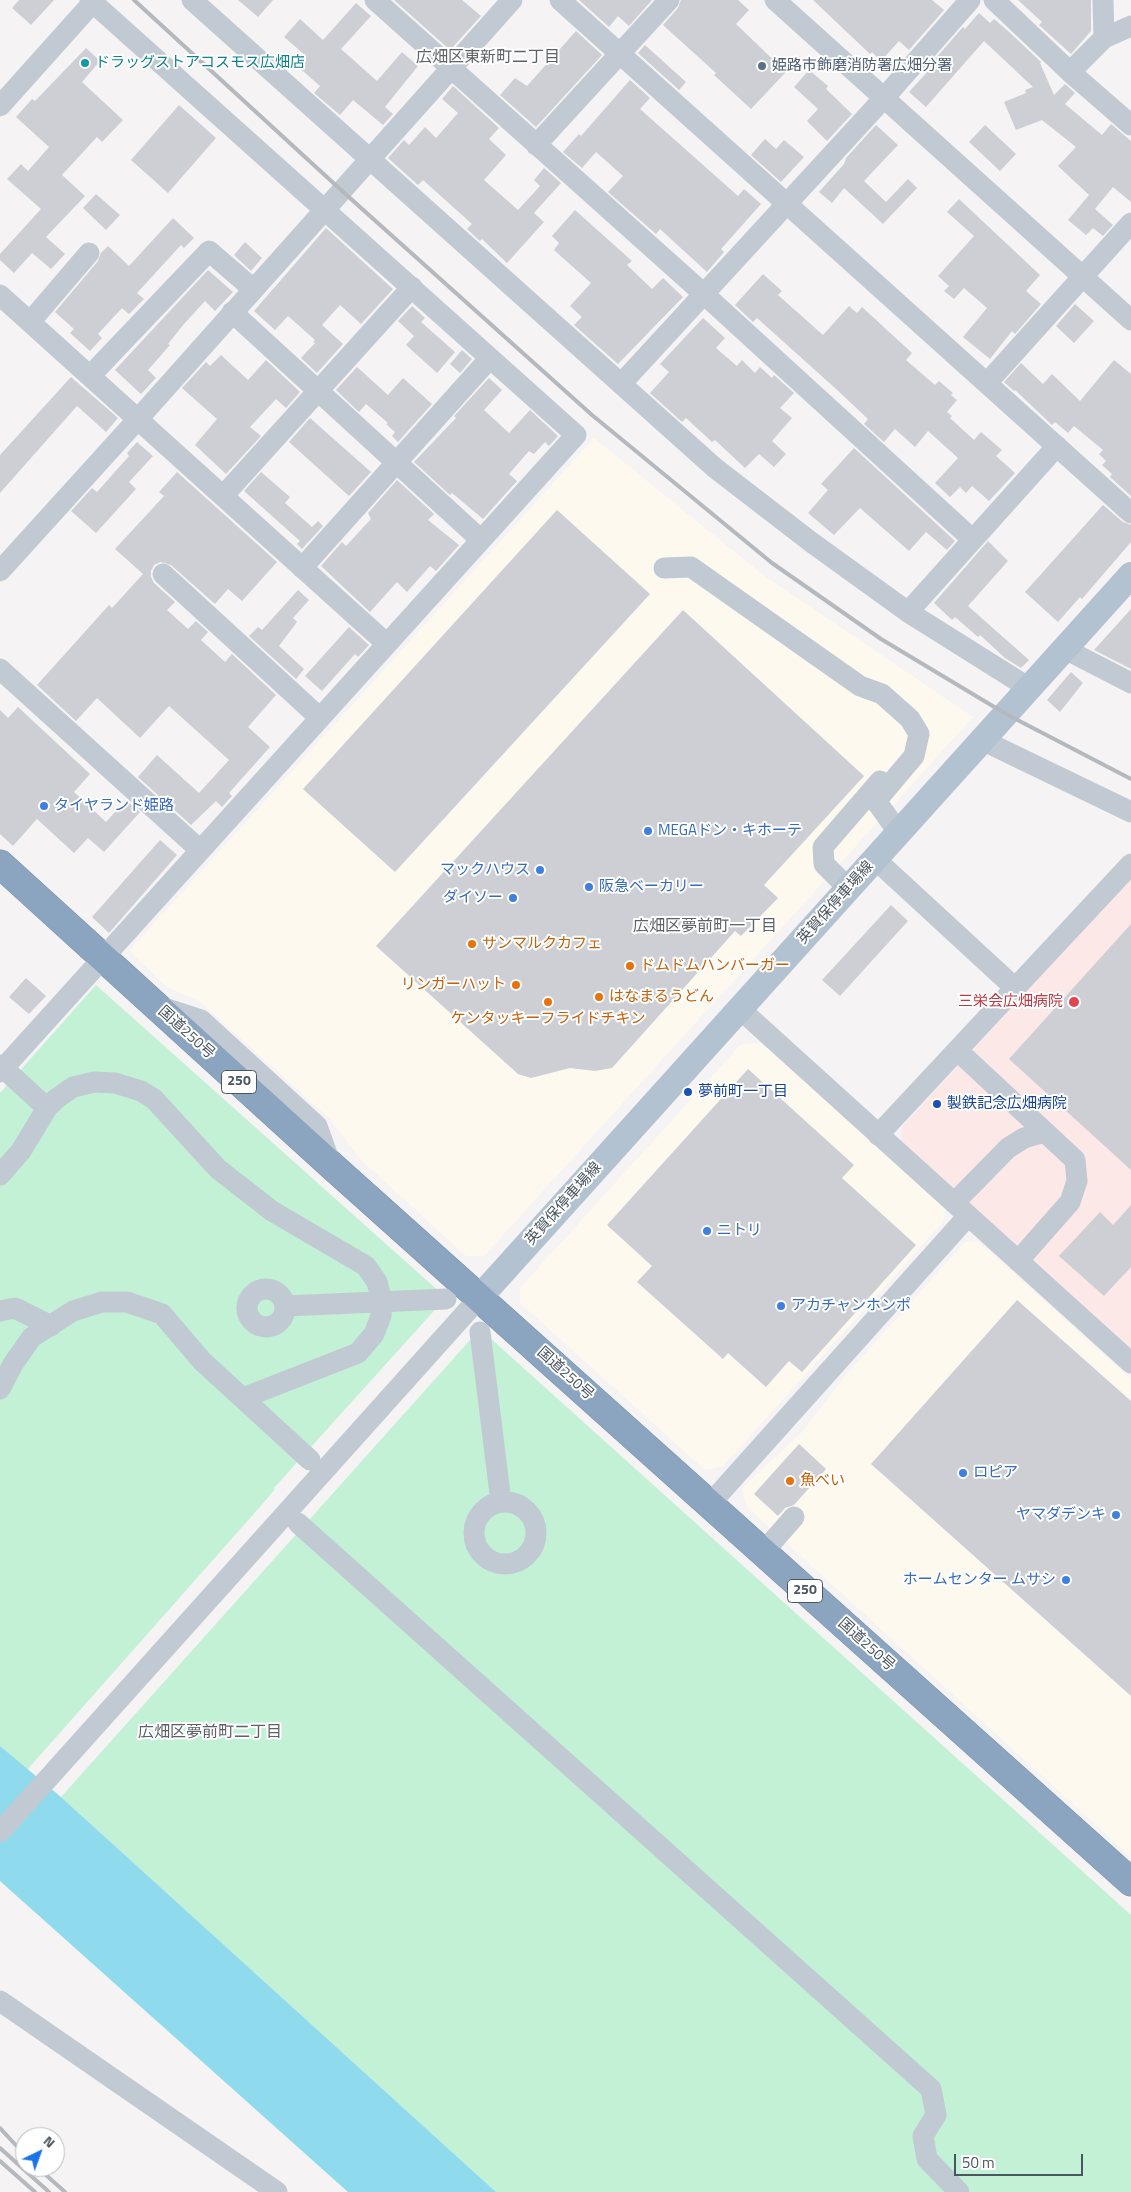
<!DOCTYPE html>
<meta charset="utf-8">
<style>
body{margin:0}
#map{position:relative;width:1131px;height:2192px;overflow:hidden;background:#f5f3f3;font-family:"Titillium Web",sans-serif}
canvas{display:block}
.north{position:absolute;left:15px;top:2127px;width:50px;height:50px;box-sizing:border-box;background:#fff;border:1px solid #b7bbc0;border-radius:50%;rotate:42deg;font-size:14px;font-weight:700;line-height:20px;text-align:center;color:#4a5661}
.north::after{content:'';display:block;margin:auto;width:18px;height:22px;background:#1a73e8;clip-path:polygon(50% 0,100% 100%,50% 72%,0 100%)}
.scale{position:absolute;left:954px;top:2154px;width:129px;height:22px;box-sizing:border-box;border:2px solid #4a5661;border-top:0;padding-left:6px;font-size:15px;line-height:18px;white-space:nowrap;color:#4a5661;-webkit-text-stroke:4px #fff;paint-order:stroke}
</style>
<div id="map">
<canvas width="1131" height="2192"></canvas>
<div class="north">N</div>
<div class="scale">50 m</div>
</div>
<script>
const c = document.querySelector('canvas').getContext('2d');
c.lineJoin = 'round';
function fill(path, color) {
  c.fillStyle = color;
  c.fill(path, 'evenodd');
}
function shape(rows) {
  const path = new Path2D();
  for (const r of rows) {
    if (r.length === 3) {
      path.moveTo(r[0] + r[2], r[1]);
      path.arc(r[0], r[1], r[2], 0, 2 * Math.PI);
      continue;
    }
    path.moveTo(r[0], r[1]);
    for (let i = 2; i < r.length; i += 2) path.lineTo(r[i], r[i + 1]);
  }
  return path;
}
function stroke(path, color, width, dash) {
  c.strokeStyle = color;
  c.lineWidth = width;
  c.lineCap = dash ? 'butt' : 'round';
  c.setLineDash(dash || []);
  c.stroke(path);
}
function label(font, color, halo, rows, align = 'center') {
  c.font = font + ' "Titillium Web","Noto Sans JP",sans-serif';
  c.lineWidth = 4;
  c.setLineDash([]);
  c.textBaseline = 'middle';
  c.strokeStyle = halo;
  c.fillStyle = color;
  for (const [text, x, y, turn = 0] of rows) {
    c.save();
    c.translate(x, y);
    c.rotate((+turn || 0) * Math.PI / 180);
    c.textAlign = isNaN(turn) ? turn : align;
    if (halo) c.strokeText(text, 0, 0);
    c.fillText(text, 0, 0);
    c.restore();
  }
}
const commercial = shape([
 [594,438,762,574,973,717,484,1256,466,1256,361,1160,330,1119,199,1001,167,987,129,951],
 [761,1043,946,1206,943,1222,723,1466,705,1470,520,1303,520,1288,741,1044],
 [978,1241,1131,1379,1131,1857,747,1507,742,1488,802,1432,845,1376,965,1242]
]);
const medical = shape([
 [1131,878,1131,1351,901,1143,902,1127]
]);
const green = shape([
 [96,985,442,1294,441,1303,274,1488,275,1489,266,1500,27,1770,0,1746,0,1093],
 [489,1337,1131,1915,1131,2192,496,2192,61,1797,471,1339]
]);
const water = shape([
 [0,1746,61,1797,496,2192,348,2192,0,1881]
]);
const building = shape([
 [19,0,54,0,31,25,12,8],
 [238,0,273,0,258,17],
 [394,0,462,0,481,16,450,50],
 [579,0,652,0,629,26,618,16,609,27],
 [681,0,738,0,749,10,736,24,786,72,751,109,714,75,716,73,663,25,678,8],
 [813,0,932,0,944,10,909,50,899,41,881,61,872,52,870,54],
 [1018,0,1091,0,1091,31,1071,54,1039,25,1042,22],
 [356,3,371,16,341,49,377,81,402,52,418,66,385,107,393,114,383,125,353,100,340,115,314,93,320,86,296,65,305,55,284,37,300,19,323,40],
 [979,13,990,23,994,19,1008,31,1041,62,1040,63,1054,95,1065,84,1075,93,1065,104,1102,135,1111,124,1131,141,1131,202,1113,187,1095,209,1113,225,1103,236,1093,228,1086,235,1068,220,1089,195,1058,166,1076,147,1042,120,1016,130,1004,102,1026,93,1025,90,1033,87,984,41,926,107,909,92,930,69,928,67,963,27,965,29],
 [576,31,602,55,536,127,500,95,515,78,527,86],
 [645,45,686,82,679,90,638,53],
 [86,48,100,61,82,82,123,120,102,142,97,137,62,175,85,196,46,237,65,254,51,269,32,253,14,273,0,260,0,254,41,209,7,179,21,164,28,171,49,147,16,117,32,99,35,101],
 [809,70,828,86,826,89,852,114,827,141,807,121,818,109,794,87],
 [630,80,650,98,640,109,738,196,744,189,761,204,721,249,724,252,707,272,660,229,656,234,608,192,623,176,596,152,582,168,563,152,579,134,581,136],
 [453,86,499,128,489,139,506,155,484,180,518,210,540,186,534,180,544,168,561,183,534,213,544,222,507,263,482,239,480,241,467,229,472,224,423,180,418,185,388,158,404,140,409,145,425,127,436,138,458,113,442,99],
 [179,105,216,138,168,193,131,160],
 [876,125,898,145,864,181,886,202,908,179,917,188,883,224,844,188,832,203,819,192,844,164,846,158],
 [985,125,1016,154,1000,171,969,142],
 [765,139,776,149,784,140,804,157,781,182,751,155],
 [96,194,120,215,106,230,83,208],
 [959,199,1040,275,1026,291,1041,304,1015,334,1012,331,990,359,963,337,987,308,964,288,954,299,944,291,949,286,938,276,974,236,947,212],
 [575,210,632,261,627,265,652,289,663,278,683,297,618,364,574,325,582,317,570,306,591,283,554,250,559,243,552,236],
 [173,218,194,238,184,248,181,245,137,293,144,299,129,314,122,308,98,334,102,338,90,351,70,333,74,329,55,312,98,261,101,253,108,246,129,266],
 [326,228,393,289,361,324,340,305,322,325,343,344,317,373,301,358,315,343,313,342,315,340,288,316,275,330,254,311],
 [245,242,262,258,251,271,234,255],
 [208,270,233,292,215,311,205,301,184,324,168,344,170,345,148,370,156,378,141,394,115,370],
 [763,274,782,291,778,295,823,335,849,306,857,313,862,307,912,353,906,360,935,385,939,381,953,393,951,395,957,400,947,412,952,416,950,418,974,440,981,432,1002,450,996,456,1015,473,989,501,972,486,966,493,960,487,950,497,935,483,958,458,928,431,915,447,895,429,884,442,864,424,868,419,835,388,757,318,753,322,735,305],
 [1075,304,1094,321,1074,343,1056,326],
 [412,306,425,318,421,322,455,352,437,373,406,345,414,336,398,321],
 [703,318,725,338,716,348,737,366,742,360,755,373,760,367,772,378,774,375,794,393,780,408,792,418,772,441,786,454,774,467,759,454,745,468,715,440,712,442,686,418,682,422,650,393,669,372,660,364],
 [462,350,472,359,460,373,450,364],
 [221,355,248,380,266,360,300,392,286,408,276,399,250,427,261,436,226,474,195,445,217,419,182,388,206,362,210,366],
 [1114,360,1131,374,1131,496,1110,477,1112,474,1102,465,1106,461,1099,454,1103,450,1074,426,1068,433,1055,422,1052,425,1015,390,1014,391,1004,382,1021,363,1043,384,1052,374,1080,401],
 [357,367,388,395,403,378,432,404,398,442,392,436,395,432,386,424,388,423,366,404,359,412,336,390],
 [71,377,118,418,106,432,77,406,0,493,0,455],
 [489,378,502,390,484,410,509,433,530,410,558,436,549,446,545,442,534,454,529,451,509,474,517,481,483,519,452,493,450,495,414,462,456,418,454,416],
 [310,418,371,472,349,496,289,442],
 [137,442,153,456,129,482,136,489,96,533,71,511,92,488,97,492,129,456,127,453],
 [854,448,955,541,947,550,926,532,909,551,860,508,834,535,808,513,828,490,821,484],
 [177,472,277,562,242,601,228,589,215,604,171,565,160,562,154,565,151,571,151,577,154,583,175,602,167,610,188,629,196,621,208,632,201,640,225,662,232,654,276,695,248,727,270,747,229,793,232,796,222,807,216,801,191,825,138,777,157,755,199,793,229,760,169,706,140,738,97,698,76,721,37,685,109,605,112,608,143,574,115,549,164,496,159,492],
 [261,472,290,497,285,503,312,527,318,521,323,526,302,549,297,544,300,541,244,491],
 [397,480,434,514,428,520,459,545,436,571,430,566,407,592,397,582,370,612,321,566,342,542,346,546,371,519,368,513],
 [1103,505,1123,522,1131,525,1131,542,1082,599,1080,597,1058,622,1025,592],
 [557,510,650,594,395,872,303,789],
 [988,541,1008,561,968,606,1029,660,1021,668,1005,658,980,635,978,637,955,617,952,620,934,603],
 [298,590,309,600,293,618,297,622,279,646,304,669,296,679,249,636,258,627,262,630],
 [1131,609,1131,669,1094,650],
 [683,610,864,776,764,885,778,898,741,936,735,931,612,1068,595,1071,570,1068,531,1078,518,1074,376,946],
 [349,627,369,645,358,657,355,654,322,691,305,676],
 [1071,672,1083,683,1060,712,1047,700],
 [18,707,90,774,74,792,106,822,126,800,140,812,104,852,88,838,74,853,37,819,13,846,0,834,0,710,8,718],
 [160,840,177,855,109,933,92,917],
 [891,905,908,921,840,996,822,980],
 [1131,924,1131,1170,1009,1059],
 [26,978,46,996,29,1014,9,997],
 [748,1069,854,1165,842,1178,916,1245,802,1372,789,1361,766,1387,728,1353,723,1359,637,1282,652,1266,607,1225],
 [1131,1205,1131,1267,1104,1296,1059,1256,1100,1212,1113,1225],
 [1017,1300,1131,1401,1131,1696,871,1464],
 [799,1444,826,1469,794,1505,785,1508,778,1516,754,1494]
]);
const minor = shape([
 [192,0,715,468,811,542,908,612,1029,688],
 [375,0,705,295,972,539],
 [560,0,1131,513],
 [775,0,1131,320],
 [994,0,1070,72,1131,125],
 [1103,0,1104,38],
 [1070,72,1104,38,1131,26],
 [0,106,95,0],
 [536,145,669,0],
 [0,295,387,644],
 [232,312,481,540],
 [30,322,89,253],
 [90,376,209,251,253,289],
 [987,383,1131,223],
 [621,384,884,98,970,0],
 [223,496,412,287],
 [302,568,490,358],
 [664,568,691,567,860,686,882,694,910,719,919,734,914,756,876,801,899,833],
 [0,571,138,419,512,0],
 [163,574,320,718],
 [908,612,1057,446],
 [1065,649,1131,683],
 [0,669,200,850],
 [982,740,1131,812],
 [875,859,1015,988],
 [849,889,824,864,823,847,880,781],
 [161,1007,201,1020,317,1126,331,1165],
 [740,1009,1131,1363],
 [957,1050,1045,1132],
 [0,1065,47,1108],
 [0,1072,576,435,90,0],
 [878,1135,1131,864],
 [0,1175,21,1151,47,1108,56,1099,73,1087,94,1082,115,1083,141,1091,154,1099,218,1169,272,1211,366,1266,377,1282,382,1302,381,1316,374,1334,358,1353,243,1398],
 [954,1203,1008,1148,1024,1138,1045,1132,1075,1160,1077,1181,1070,1202,1018,1261],
 [266,1308,19],
 [285,1306,446,1299],
 [0,1311,15,1308,51,1326],
 [480,1332,501,1502],
 [0,1389,13,1364,32,1337,73,1311,102,1302,127,1302,162,1314,202,1361,310,1460],
 [505,1533,31],
 [709,1505,968,1216],
 [298,1523,931,2089,936,2115,923,2136,927,2159,959,2192],
 [773,1541,794,1517],
 [0,1832,480,1297],
 [0,2001,277,2192]
]);
const major = shape([
 [480,1297,1131,575]
]);
const highway = shape([
 [0,864,332,1166,1131,1882]
]);
const rail = shape([
 [134,0,341,190,592,415,772,563,881,639,1006,714,1131,779],
 [0,2128,25,2155],
 [0,2148,49,2192],
 [0,2161,35,2192],
 [37,2167,65,2192]
]);
const markers = [
 [85,63,5,"#0f9aa8"],
 [762,66,5,"#5c6f8a"],
 [44,806,5,"#3f7fe0"],
 [648,831,5,"#3f7fe0"],
 [540,870,5,"#3f7fe0"],
 [589,887,5,"#3f7fe0"],
 [513,898,5,"#3f7fe0"],
 [472,944,5,"#e8710a"],
 [630,966,5,"#e8710a"],
 [516,985,5,"#e8710a"],
 [599,997,5,"#e8710a"],
 [548,1002,5,"#e8710a"],
 [1074,1002,6,"#e0444e"],
 [688,1092,5,"#1a4fb4"],
 [937,1104,5,"#1a4fb4"],
 [707,1231,5,"#3f7fe0"],
 [781,1306,5,"#3f7fe0"],
 [963,1473,5,"#3f7fe0"],
 [790,1481,5,"#e8710a"],
 [1116,1515,5,"#3f7fe0"],
 [1066,1580,5,"#3f7fe0"]
];
const shields = [
 [239,1082,35],
 [805,1591,35]
];
const shieldNames = [
 ["250",239,1082],
 ["250",805,1591]
];
const cultureNames = [
 ["ドラッグストアコスモス広畑店",95,63]
];
const serviceNames = [
 ["姫路市飾磨消防署広畑分署",772,66]
];
const shopNames = [
 ["タイヤランド姫路",54,806],
 ["MEGAドン・キホーテ",658,831],
 ["マックハウス",530,870,"right"],
 ["阪急ベーカリー",599,887],
 ["ダイソー",503,898,"right"],
 ["ニトリ",717,1231],
 ["アカチャンホンポ",791,1306],
 ["ロピア",973,1473],
 ["ヤマダデンキ",1106,1515,"right"],
 ["ホームセンター ムサシ",1056,1580,"right"]
];
const streetNames = [
 ["英賀保停車場線",836,903,-48],
 ["国道250号",186,1033,42],
 ["英賀保停車場線",564,1204,-48],
 ["国道250号",565,1374,42],
 ["国道250号",866,1645,42]
];
const foodNames = [
 ["サンマルクカフェ",482,944],
 ["ドムドムハンバーガー",640,966],
 ["リンガーハット",506,985,"right"],
 ["はなまるうどん",609,997],
 ["ケンタッキーフライドチキン",548,1019,"center"],
 ["魚べい",800,1481]
];
const healthNames = [
 ["三栄会広畑病院",1063,1002]
];
const transitNames = [
 ["夢前町一丁目",698,1092],
 ["製鉄記念広畑病院",947,1104]
];
const neighbourhoodNames = [
 ["広畑区東新町二丁目",488,58],
 ["広畑区夢前町一丁目",705,927],
 ["広畑区夢前町二丁目",210,1733]
];
fill(commercial, '#fdf9ef');
fill(medical, '#fce8e6');
fill(green, '#c3f1d5');
fill(water, '#90daee');
fill(building, '#cdcfd5');
stroke(highway, '#7690ad', 29);
stroke(minor, '#c1cad2', 21);
stroke(major, '#b3c2d1', 26);
stroke(highway, '#8ba5c1', 28);
stroke(rail, '#b5b8bd', 4);
for (const [x, y, r, color] of markers) {
  const dot = new Path2D();
  dot.arc(x, y, r, 0, 2 * Math.PI);
  c.fillStyle = color;
  c.fill(dot);
  stroke(dot, '#fff', 2);
}
for (const [x, y, w] of shields) {
  const box = new Path2D();
  box.roundRect(x - w / 2, y - 11.5, w, 23, 4);
  c.fillStyle = '#fff';
  c.fill(box);
  stroke(box, '#4a5661', 1);
}
label('bold 14px', '#4a5661', null, shieldNames);
label('15px', '#0d838f', '#fff', cultureNames, 'left');
label('15px', '#4e5e75', '#fff', serviceNames, 'left');
label('15px', '#366cbe', '#fff', shopNames, 'left');
label('15px', '#4a5661', '#fff', streetNames);
label('15px', '#c56008', '#fff', foodNames, 'left');
label('15px', '#be3a42', '#fff', healthNames, 'right');
label('15px', '#164399', '#fff', transitNames, 'left');
label('16px', '#5f6368', '#fff', neighbourhoodNames);
</script>
